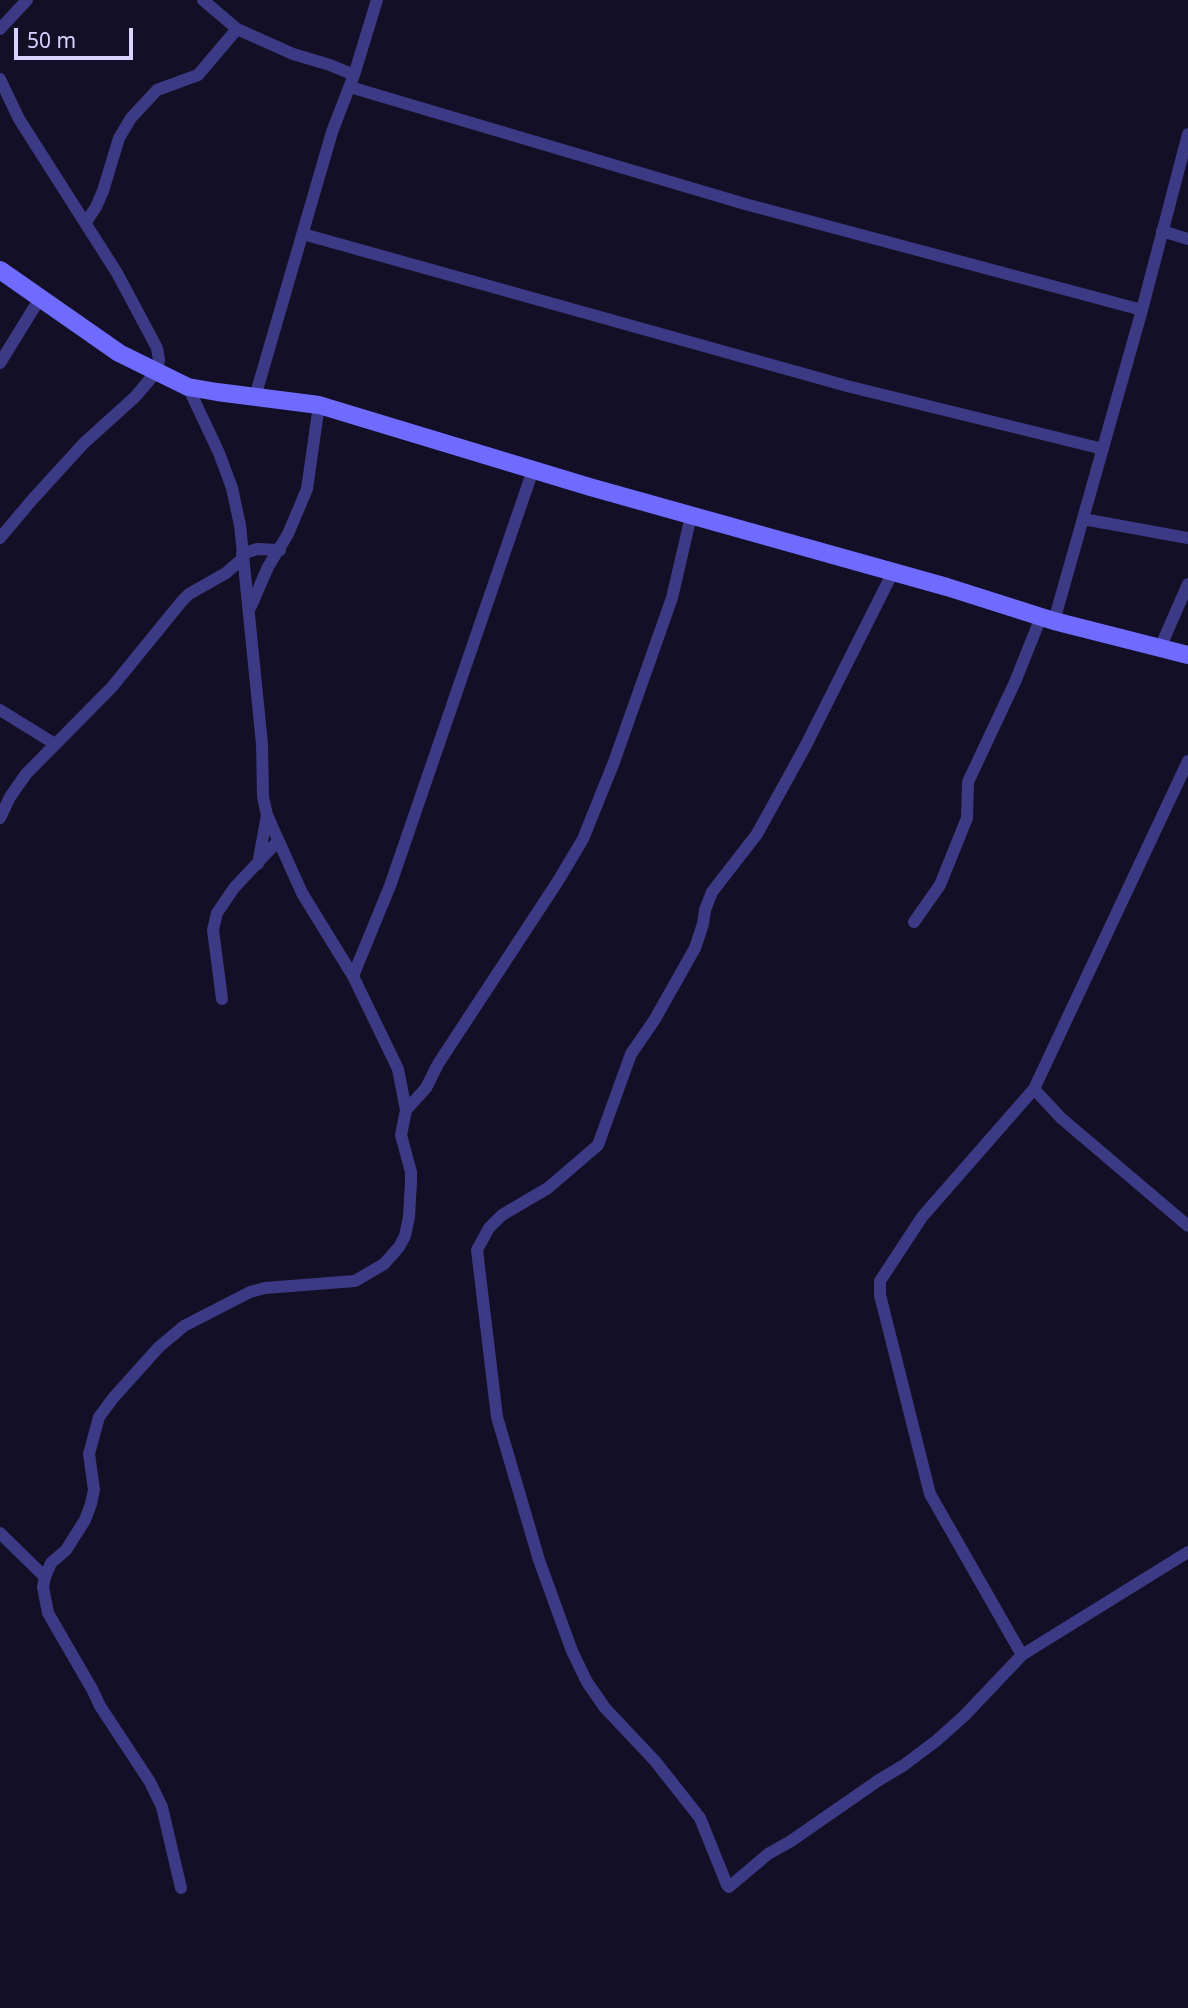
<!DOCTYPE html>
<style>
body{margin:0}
#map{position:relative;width:1188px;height:2008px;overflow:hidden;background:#130f26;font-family:"Noto Sans",sans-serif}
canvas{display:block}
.scale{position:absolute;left:14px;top:28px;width:119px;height:32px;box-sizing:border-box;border:4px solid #d9d4ff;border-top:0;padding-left:9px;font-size:21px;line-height:24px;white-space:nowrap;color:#d9d4ff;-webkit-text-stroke:5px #130f26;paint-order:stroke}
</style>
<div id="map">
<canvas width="1188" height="2008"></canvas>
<div class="scale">50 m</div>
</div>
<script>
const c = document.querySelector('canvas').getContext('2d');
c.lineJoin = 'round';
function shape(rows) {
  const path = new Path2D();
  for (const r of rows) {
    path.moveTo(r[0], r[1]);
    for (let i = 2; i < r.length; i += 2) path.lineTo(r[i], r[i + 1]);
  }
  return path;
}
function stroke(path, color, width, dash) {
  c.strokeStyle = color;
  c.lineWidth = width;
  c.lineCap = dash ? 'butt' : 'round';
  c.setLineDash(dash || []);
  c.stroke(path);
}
const street = shape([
 [203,0,237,29,293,54,330,65,354,75],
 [0,29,27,0],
 [0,79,19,119,117,273,157,348,159,360,157,371,135,397,84,443,32,500,0,538],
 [350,87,745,204,1142,310],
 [86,222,96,207,103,191,119,138,131,118,157,90,198,75,237,29],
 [1162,231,1188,239],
 [303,234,847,386,1103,449],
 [0,363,40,298],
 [255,397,332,132,354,75,377,0],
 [1083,519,1188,538],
 [242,554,257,549,280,550],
 [893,572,805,747,757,834,712,892,705,910,703,924,695,948,655,1019,631,1054,598,1145,548,1188,502,1215,489,1228,477,1250,497,1417,539,1560,572,1651,587,1682,605,1708,655,1761,700,1818,727,1885,729,1887,768,1854,791,1841,879,1780,904,1765,936,1741,964,1716,1022,1655,1188,1552],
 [251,606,268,567,288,534,307,489,319,405],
 [1054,621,1142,310,1188,134],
 [1160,648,1188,584],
 [0,710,55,744],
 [0,818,10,797,26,774,112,687,182,601,189,594,226,573,242,559],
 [258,864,267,815],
 [914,922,940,885,967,818,968,782,1015,682,1041,617],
 [353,976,390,886,533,470],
 [222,999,213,930,217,913,234,888,278,841],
 [1034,1089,1061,1118,1188,1226],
 [406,1110,426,1088,438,1064,558,881,583,839,614,762,672,598,691,516],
 [0,1533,45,1577],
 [1022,1655,930,1494,880,1295,880,1281,922,1217,1034,1089,1188,761],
 [181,1888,162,1807,150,1782,100,1706,92,1689,48,1613,43,1587,45,1577,51,1563,66,1550,85,1520,91,1504,94,1490,89,1454,99,1417,114,1397,159,1347,184,1326,250,1292,265,1288,355,1281,384,1264,399,1247,405,1236,409,1217,411,1182,411,1172,401,1135,406,1110,398,1069,353,976,302,893,267,815,263,797,262,744,240,525,232,488,219,453,188,387]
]);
const secondary = shape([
 [0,270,119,353,188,387,217,392,319,405,590,487,947,587,1054,621,1188,655]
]);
stroke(street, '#3d3a85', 12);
stroke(secondary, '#6f6bff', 18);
</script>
